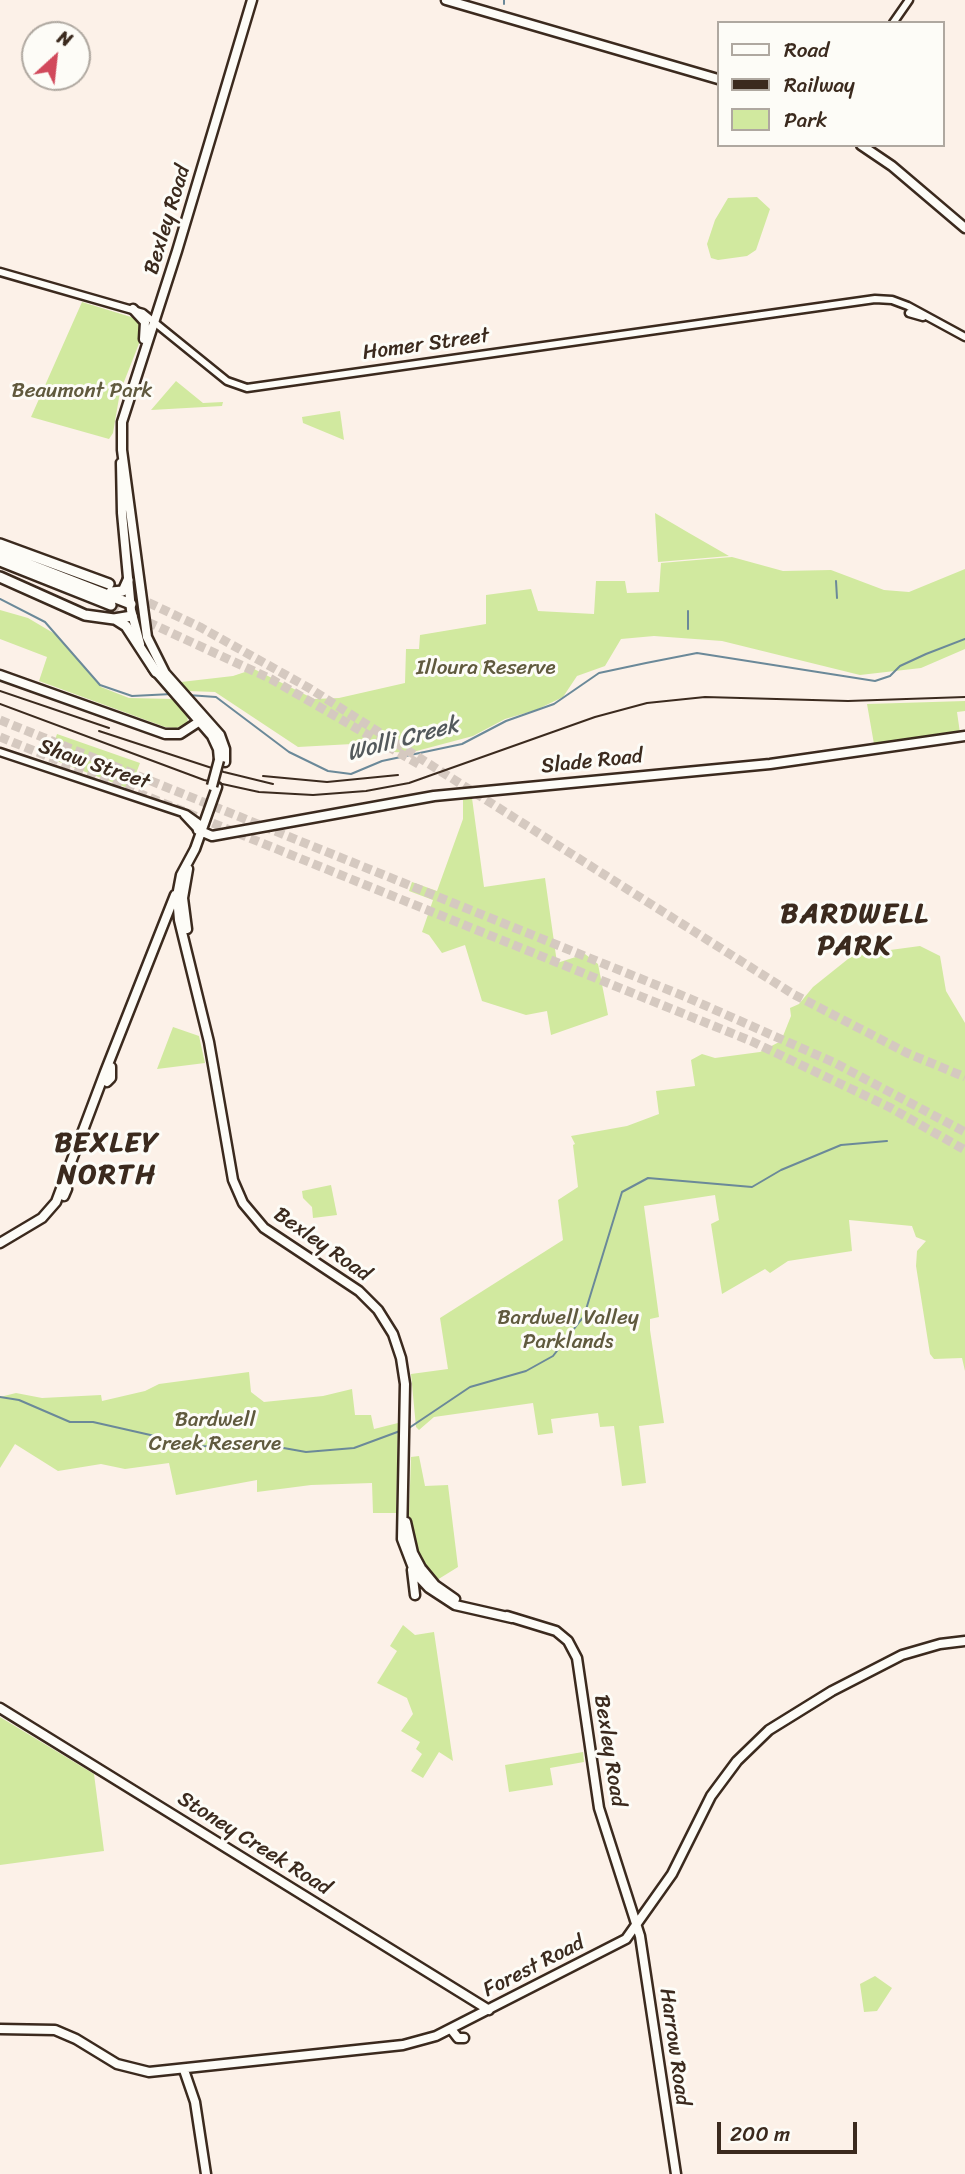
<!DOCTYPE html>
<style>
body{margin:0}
#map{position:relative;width:965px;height:2174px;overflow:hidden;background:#fcf1e8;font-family:Sriracha,sans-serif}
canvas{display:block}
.legend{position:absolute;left:717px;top:21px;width:228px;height:126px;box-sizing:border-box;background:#fdfcf7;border:2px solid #afa8a0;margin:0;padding:9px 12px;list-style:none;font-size:21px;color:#3b2a1e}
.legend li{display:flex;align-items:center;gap:14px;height:35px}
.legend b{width:35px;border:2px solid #afa8a0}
.north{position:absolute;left:21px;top:21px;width:70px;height:70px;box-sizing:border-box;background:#fdfcf7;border:2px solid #afa8a0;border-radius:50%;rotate:27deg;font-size:19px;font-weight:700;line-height:28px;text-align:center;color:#3b2a1e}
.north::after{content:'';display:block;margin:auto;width:24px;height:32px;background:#d1495b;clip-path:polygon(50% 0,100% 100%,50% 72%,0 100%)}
.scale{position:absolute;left:717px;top:2122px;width:140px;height:32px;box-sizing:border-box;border:4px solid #3b2a1e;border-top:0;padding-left:9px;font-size:21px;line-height:24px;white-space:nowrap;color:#3b2a1e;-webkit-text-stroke:5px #fdfcf7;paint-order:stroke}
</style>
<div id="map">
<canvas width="965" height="2174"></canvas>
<ul class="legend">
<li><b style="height:9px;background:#fdfcf7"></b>Road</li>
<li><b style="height:9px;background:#3b2a1e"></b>Railway</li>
<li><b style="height:19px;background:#d1e99f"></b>Park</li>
</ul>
<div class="north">N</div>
<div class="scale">200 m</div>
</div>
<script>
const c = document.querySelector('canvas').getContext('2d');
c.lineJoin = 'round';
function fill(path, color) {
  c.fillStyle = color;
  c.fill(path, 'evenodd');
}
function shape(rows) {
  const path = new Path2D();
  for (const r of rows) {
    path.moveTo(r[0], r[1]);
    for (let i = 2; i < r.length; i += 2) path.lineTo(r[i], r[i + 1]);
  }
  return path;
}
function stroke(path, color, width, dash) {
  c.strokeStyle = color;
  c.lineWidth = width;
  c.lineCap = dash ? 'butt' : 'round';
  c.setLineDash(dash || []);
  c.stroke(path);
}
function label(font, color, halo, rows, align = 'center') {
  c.font = font + ' Sriracha,sans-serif';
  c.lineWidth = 6;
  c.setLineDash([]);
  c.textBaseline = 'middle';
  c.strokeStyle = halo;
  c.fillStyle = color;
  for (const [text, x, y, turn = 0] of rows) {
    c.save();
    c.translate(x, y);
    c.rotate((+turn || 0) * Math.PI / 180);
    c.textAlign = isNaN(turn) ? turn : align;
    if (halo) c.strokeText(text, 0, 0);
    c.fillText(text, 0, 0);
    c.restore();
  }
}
const green = shape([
 [757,197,770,209,756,250,747,256,718,260,711,258,707,244,715,220,728,198],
 [82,302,141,320,142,336,120,392,113,433,109,439,31,417],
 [176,381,203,403,223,402,222,406,151,410],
 [340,411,344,440,303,423,302,417],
 [655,513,689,533,729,556,658,562],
 [732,557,783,571,831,570,884,590,909,592,965,569,965,649,921,668,860,675,722,641,654,636,621,639,605,666,577,676,563,697,536,710,505,719,473,736,409,753,379,751,352,744,298,747,215,692,188,691,181,682,233,676,254,669,314,699,339,698,405,683,406,649,419,649,420,635,486,624,486,595,531,589,538,611,594,614,596,581,625,581,627,593,659,592,661,563],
 [0,610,28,618,55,634,101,687,129,698,174,699,187,714,188,723,176,728,165,727,39,681,47,657,0,639],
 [965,701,965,711,957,712,960,733,874,744,867,704],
 [57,734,140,763,130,789,49,758],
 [472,798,484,887,545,878,557,963,585,954,598,964,608,1015,551,1035,547,1011,526,1015,482,1001,465,945,442,953,429,935,422,932,433,900,409,891,412,882,437,891,463,819,463,800],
 [920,946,940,956,946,991,965,1023,965,1371,962,1358,934,1359,930,1354,916,1266,917,1251,926,1241,916,1237,912,1226,849,1220,852,1251,788,1261,770,1273,765,1269,722,1294,711,1224,719,1220,715,1195,644,1206,659,1317,650,1319,650,1330,664,1423,639,1426,646,1483,622,1486,614,1426,600,1427,598,1413,551,1419,553,1433,538,1435,533,1403,434,1417,419,1430,416,1427,411,1374,448,1369,440,1318,563,1240,558,1200,578,1187,573,1145,575,1144,571,1136,627,1126,659,1114,656,1091,695,1086,691,1060,702,1054,715,1058,760,1052,781,1041,791,1016,790,1008,799,1004,813,987,853,955],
 [173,1027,199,1036,205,1063,157,1069],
 [331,1185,337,1215,313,1218,312,1207,303,1198,302,1191],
 [249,1372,251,1392,264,1402,323,1396,352,1389,355,1415,371,1415,374,1429,398,1423,396,1513,373,1513,372,1483,311,1485,257,1492,257,1480,176,1495,169,1463,125,1469,101,1464,58,1471,15,1444,0,1468,0,1397,16,1393,42,1398,101,1395,102,1401,145,1391,159,1384],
 [419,1456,425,1486,448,1485,458,1567,437,1580,425,1566,415,1544,409,1515,411,1457],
 [403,1625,415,1635,434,1632,453,1761,439,1752,423,1778,411,1771,422,1754,416,1749,420,1742,401,1731,413,1714,407,1698,377,1683,397,1651,390,1646],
 [0,1717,94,1774,104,1851,0,1865],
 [583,1752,584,1762,550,1768,553,1785,509,1792,505,1765],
 [875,1976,892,1988,877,2011,864,2012,860,1984]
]);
const stream = shape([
 [504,4,504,0],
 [836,581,837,598],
 [0,599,45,622,100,685,132,696,172,694],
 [688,611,688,629],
 [188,695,216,697,289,752,328,771,351,774,382,761,462,744,506,721,554,704,599,673,646,663,697,653,875,681,890,676,900,666,926,654,965,639],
 [0,1397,19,1400,70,1422,93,1422,199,1446,278,1447,306,1452,354,1448,400,1431],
 [409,1428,470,1387,526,1371,553,1356,584,1316,622,1192,648,1178,752,1187,781,1170,841,1145,887,1141]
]);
const highwayTunnel = shape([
 [124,591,200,627,309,688,793,994,907,1053,965,1077],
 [111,605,271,679,422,766],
 [0,720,686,997,835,1063,965,1132],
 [0,737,751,1041,889,1107,965,1150]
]);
const minor = shape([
 [893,23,909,0],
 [0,272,143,313,227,381,247,388,875,299,892,300,908,306,965,337],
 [909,313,923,317],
 [0,752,186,814,200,824],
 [184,815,198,830]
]);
const major = shape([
 [446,0,718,79],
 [861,145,892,166,965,228],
 [133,309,145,322,144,339],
 [121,463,122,513,131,610,140,644],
 [153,668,212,736,218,749,219,760],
 [0,675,165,734,180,734,203,719],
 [225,762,225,749,220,735,165,673,147,637,122,450,122,422,177,251,252,0],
 [217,787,195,849,181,875,177,896,179,920,209,1042,233,1180,243,1203,264,1228,359,1291,378,1310,393,1334,401,1358,405,1384,402,1539,415,1573,429,1588,455,1605,512,1618],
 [198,830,212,836,434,796,770,764,965,736],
 [187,929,183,898,188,869],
 [105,1072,175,895],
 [107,1082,111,1078,111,1067],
 [64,1196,67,1189],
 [0,1243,42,1218,56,1202,105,1072],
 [406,1522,413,1553,421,1568,435,1585,455,1599],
 [412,1570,415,1595],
 [507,1616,556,1631,568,1641,577,1658,599,1808,640,1936,676,2174],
 [0,1708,489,2010],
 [0,2029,55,2030,76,2039,117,2064,149,2072,403,2045,436,2036,626,1939,672,1874,711,1796,737,1761,769,1730,832,1691,902,1655,940,1644,965,1641],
 [451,2029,458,2038,464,2038],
 [184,2070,195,2102,206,2174]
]);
const highway = shape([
 [0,544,109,584],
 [0,553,131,604],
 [0,561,111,605],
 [0,577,85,615,114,619,132,616],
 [111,592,123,591,128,580],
 [115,619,126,626,156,672]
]);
const rail = shape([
 [0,691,109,728],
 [0,704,204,780,259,792,313,795,366,791,409,783,595,717,647,703,705,697,848,701,965,697],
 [99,731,224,772,273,784],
 [263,776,327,782,398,775]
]);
const majorBridge = shape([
 [212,786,219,760]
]);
const streetNames = [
 ["Bexley Road",168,220,-73],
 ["Homer Street",426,345,-8],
 ["Slade Road",592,762,-6],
 ["Shaw Street",94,765,19],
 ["Bexley Road",322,1245,35],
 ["Bexley Road",609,1751,81],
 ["Stoney Creek Road",254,1844,32],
 ["Forest Road",534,1967,-27],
 ["Harrow Road",674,2047,82]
];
const parkNames = [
 ["Beaumont Park",82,392],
 ["Illoura Reserve",486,669],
 ["Bardwell Valley",568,1319],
 ["Parklands",568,1343],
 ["Bardwell",215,1421],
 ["Creek Reserve",215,1445]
];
const waterNames = [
 ["Wolli Creek",403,740,-15]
];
const districtNames = [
 ["BARDWELL",855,915],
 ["PARK",855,947],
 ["BEXLEY",107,1144],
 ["NORTH",107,1176]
];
fill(green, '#d1e99f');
stroke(stream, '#6b8999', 2);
stroke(highwayTunnel, '#d5c9c0', 9, [9, 4.5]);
stroke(minor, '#3b2a1e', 11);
stroke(major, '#3b2a1e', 13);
stroke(highway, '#3b2a1e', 14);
stroke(minor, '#fdfcf7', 6);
stroke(major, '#fdfcf7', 8);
stroke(highway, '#fdfcf7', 9);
stroke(rail, '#3b2a1e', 2);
stroke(majorBridge, '#3b2a1e', 13, []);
stroke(majorBridge, '#fdfcf7', 8);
label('21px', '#3b2a1e', '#fdfcf7', streetNames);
label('21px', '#605a3e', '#fdfcf7', parkNames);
label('italic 23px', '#53595c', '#fdfcf7', waterNames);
c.letterSpacing = '2px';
label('bold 28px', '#3b2a1e', '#fdfcf7', districtNames);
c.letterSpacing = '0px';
</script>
